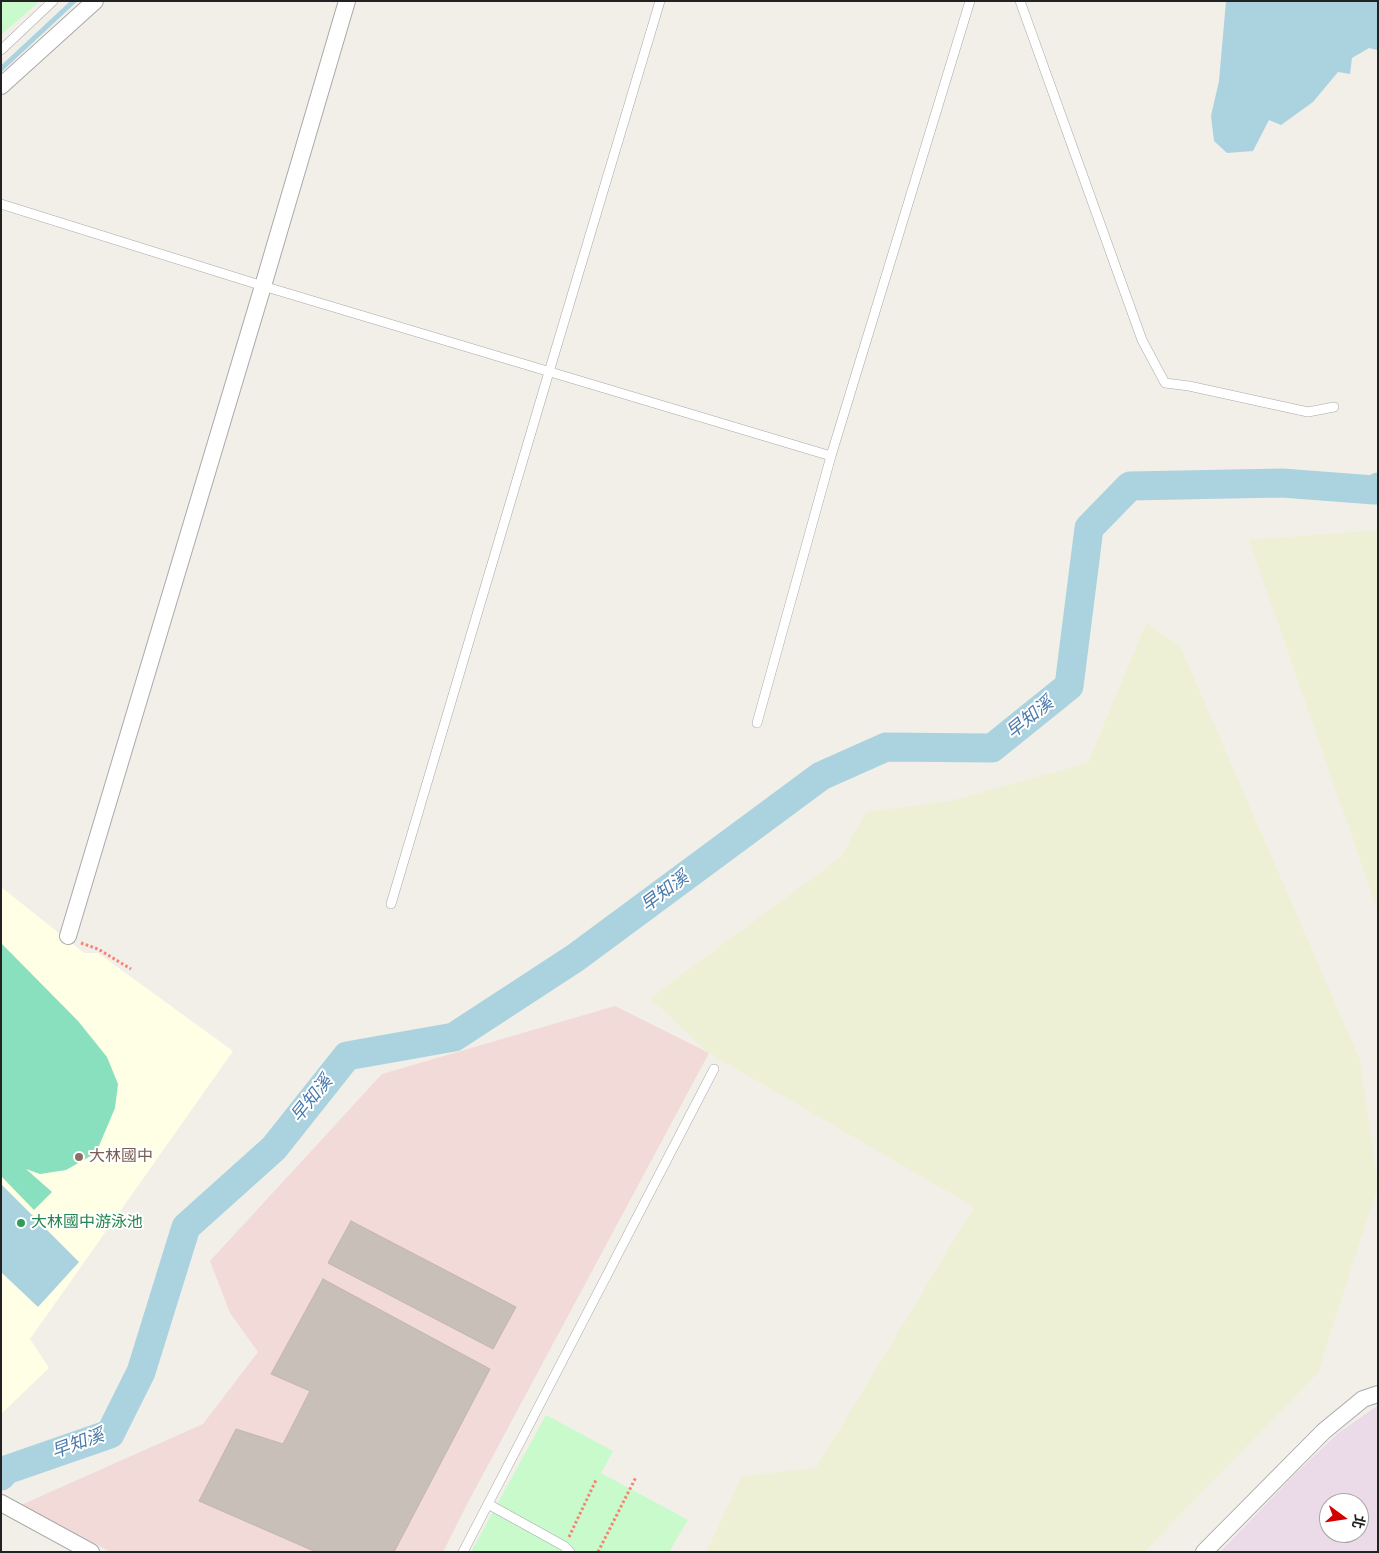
<!DOCTYPE html>
<meta charset="utf-8">
<style>
body{margin:0}
#map{position:relative;width:1379px;height:1553px;overflow:hidden;background:#f2efe9;font-family:"Fira Sans Condensed","Noto Sans TC",sans-serif}
canvas{display:block}
.frame{position:absolute;inset:0;border:2px solid #222;pointer-events:none}
.north{position:absolute;left:1319px;top:1493px;width:50px;height:50px;box-sizing:border-box;background:#fff;border:1px solid #a7a7a7;border-radius:50%;rotate:104deg;font-size:14px;font-weight:700;line-height:20px;text-align:center;color:#222}
.north::after{content:'';display:block;margin:auto;width:18px;height:22px;background:#d40000;clip-path:polygon(50% 0,100% 100%,50% 72%,0 100%)}
</style>
<div id="map">
<canvas width="1379" height="1553"></canvas>
<div class="frame"></div>
<div class="north">北</div>
</div>
<script>
const c = document.querySelector('canvas').getContext('2d');
c.lineJoin = 'round';
function fill(path, color) {
  c.fillStyle = color;
  c.fill(path, 'evenodd');
}
function shape(rows) {
  const path = new Path2D();
  for (const r of rows) {
    path.moveTo(r[0], r[1]);
    for (let i = 2; i < r.length; i += 2) path.lineTo(r[i], r[i + 1]);
  }
  return path;
}
function stroke(path, color, width, dash) {
  c.strokeStyle = color;
  c.lineWidth = width;
  c.lineCap = dash ? 'butt' : 'round';
  c.setLineDash(dash || []);
  c.stroke(path);
}
function label(font, color, halo, rows, align = 'center') {
  c.font = font + ' "Fira Sans Condensed","Noto Sans TC",sans-serif';
  c.lineWidth = 4;
  c.setLineDash([]);
  c.textBaseline = 'middle';
  c.strokeStyle = halo;
  c.fillStyle = color;
  for (const [text, x, y, turn = 0] of rows) {
    c.save();
    c.translate(x, y);
    c.rotate((+turn || 0) * Math.PI / 180);
    c.textAlign = isNaN(turn) ? turn : align;
    if (halo) c.strokeText(text, 0, 0);
    c.fillText(text, 0, 0);
    c.restore();
  }
}
const commercial = shape([
 [615,1006,709,1053,465,1508,443,1552,111,1552,21,1505,203,1424,258,1352,230,1313,210,1261,382,1074]
]);
const industrial = shape([
 [1377,1406,1378,1552,1220,1552,1294,1475,1337,1434],
 [1329,1503,1359,1503,1359,1533,1329,1533]
]);
const education = shape([
 [1,887,84,953,98,953,233,1051,30,1339,49,1368,1,1414]
]);
const farmland = shape([
 [1378,530,1378,912,1249,540],
 [1146,623,1181,648,1360,1060,1378,1185,1318,1373,1144,1552,706,1552,742,1476,816,1468,974,1207,709,1053,650,998,841,857,866,812,950,801,1088,763]
]);
const park = shape([
 [1,1,40,1,1,35],
 [546,1415,613,1451,601,1473,688,1520,669,1552,471,1552]
]);
const pitch = shape([
 [1,943,78,1021,107,1057,118,1084,115,1108,96,1153,66,1170,40,1174,26,1169,52,1192,34,1210,1,1176]
]);
const water = shape([
 [1226,1,1378,1,1377,50,1369,48,1352,58,1350,74,1338,72,1313,102,1281,125,1269,120,1253,151,1227,153,1214,141,1211,116,1219,81],
 [1,1184,79,1262,38,1307,1,1272]
]);
const stream = shape([
 [1,69,74,1]
]);
const river = shape([
 [1,1476,6,1470,110,1434,141,1372,186,1227,274,1148,347,1056,454,1037,575,958,821,776,886,747,992,748,1069,686,1089,528,1130,486,1282,483,1374,490,1378,487]
]);
const building = shape([
 [351,1221,516,1307,493,1349,328,1263,351,1221],
 [323,1279,490,1369,394,1552,316,1552,199,1501,236,1429,283,1444,310,1391,271,1374,323,1279]
]);
const path = shape([
 [81,943,98,949,131,969],
 [569,1537,596,1480],
 [598,1552,636,1477]
]);
const service = shape([
 [1020,1,1142,340,1165,383,1189,386,1308,412,1334,407],
 [1,50,53,1],
 [1,204,263,286,831,456],
 [757,723,831,456,970,1],
 [391,904,549,372,660,1],
 [488,1504,564,1546,570,1552],
 [463,1552,714,1069]
]);
const minor = shape([
 [1,86,95,1],
 [68,936,263,286,347,1],
 [1,1503,91,1552],
 [1204,1552,1324,1431,1363,1399,1378,1394]
]);
const markers = [
 [79,1157,5,"#8d6e63"],
 [21,1223,5,"#2e9e5b"]
];
const educationNames = [
 ["大林國中",89,1157]
];
const leisureNames = [
 ["大林國中游泳池",31,1223]
];
const waterNames = [
 ["早知溪",1030,718,-39],
 ["早知溪",665,892,-37],
 ["早知溪",312,1099,-51],
 ["早知溪",78,1444,-20]
];
fill(commercial, '#f2dad9');
fill(industrial, '#ebdbe8');
fill(education, '#ffffe5');
fill(farmland, '#eef0d5');
fill(park, '#c8facc');
fill(pitch, '#88e0be');
fill(water, '#aad3df');
stroke(stream, '#aad3df', 5);
stroke(river, '#aad3df', 29);
fill(building, '#c7bfb8');
stroke(building, '#c4b6ab', 1);
stroke(service, '#a9a9a9', 10);
stroke(minor, '#a9a9a9', 18);
stroke(path, '#fa8072', 3, [2.5, 2.5]);
stroke(service, '#fff', 9);
stroke(minor, '#fff', 16);
for (const [x, y, r, color] of markers) {
  const dot = new Path2D();
  dot.arc(x, y, r, 0, 2 * Math.PI);
  c.fillStyle = color;
  c.fill(dot);
  stroke(dot, '#fff', 2);
}
label('16px', '#785e54', '#fff', educationNames, 'left');
label('16px', '#27864d', '#fff', leisureNames, 'left');
label('italic 18px', '#4a7aab', '#fff', waterNames);
</script>
